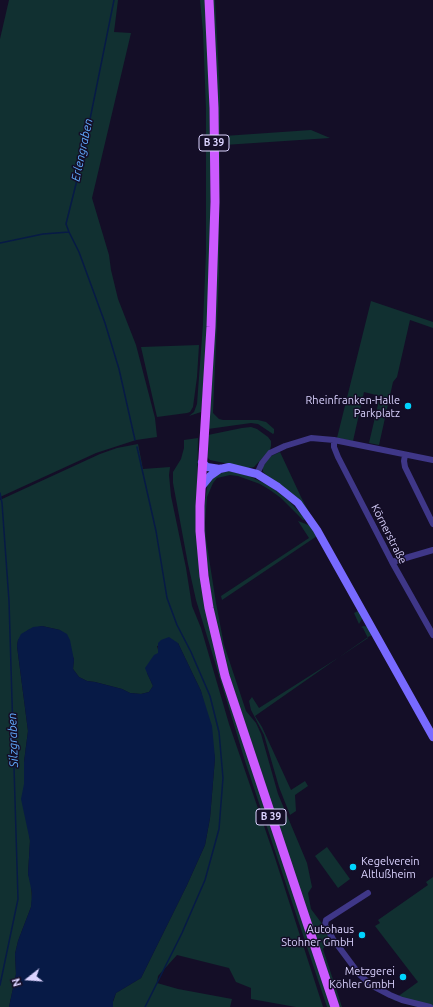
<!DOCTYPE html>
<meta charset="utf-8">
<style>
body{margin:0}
#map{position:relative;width:433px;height:1007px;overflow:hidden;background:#140e27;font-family:Ubuntu,sans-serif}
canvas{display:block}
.north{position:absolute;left:8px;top:959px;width:40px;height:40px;-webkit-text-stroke:3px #140e27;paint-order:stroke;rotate:253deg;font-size:11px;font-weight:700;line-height:16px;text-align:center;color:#dbd3ff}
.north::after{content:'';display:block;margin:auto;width:14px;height:18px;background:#dbd3ff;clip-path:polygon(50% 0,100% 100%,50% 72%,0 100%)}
</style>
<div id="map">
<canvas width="433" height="1007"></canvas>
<div class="north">N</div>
</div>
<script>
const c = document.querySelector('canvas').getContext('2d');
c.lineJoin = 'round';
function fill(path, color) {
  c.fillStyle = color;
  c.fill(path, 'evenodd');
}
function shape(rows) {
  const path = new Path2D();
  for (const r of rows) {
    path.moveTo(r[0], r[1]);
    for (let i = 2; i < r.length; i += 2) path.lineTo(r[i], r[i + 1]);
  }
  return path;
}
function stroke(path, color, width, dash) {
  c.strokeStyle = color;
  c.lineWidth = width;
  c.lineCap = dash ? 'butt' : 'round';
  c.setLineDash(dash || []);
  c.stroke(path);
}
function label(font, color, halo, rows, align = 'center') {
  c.font = font + ' Ubuntu,sans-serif';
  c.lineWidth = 3;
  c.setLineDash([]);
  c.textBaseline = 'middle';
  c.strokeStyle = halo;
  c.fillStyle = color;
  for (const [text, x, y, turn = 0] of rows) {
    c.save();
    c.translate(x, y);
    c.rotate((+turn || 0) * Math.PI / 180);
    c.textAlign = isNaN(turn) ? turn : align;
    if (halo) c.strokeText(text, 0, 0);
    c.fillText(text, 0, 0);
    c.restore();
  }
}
const green = shape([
 [9,0,118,0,114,32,131,33,92,198,109,255,111,270,118,299,136,345,155,418,157,437,136,440,96,453,0,497,0,39],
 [200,0,205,0,209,61,211,245,207,346,201,412,189,416,194,412,197,404,203,324,206,252,206,109,203,32],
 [211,0,215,0,220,97,219,276,213,413,219,419,223,420,258,420,266,422,274,429,274,433,273,434,258,424,251,423,208,429,211,379],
 [311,130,330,138,224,145,224,136],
 [371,301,433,322,433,328,410,320,397,377,393,382,379,445,369,443,380,396,364,392,353,441,337,438],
 [199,345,197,377,193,407,190,412,187,413,157,417,141,347],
 [251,427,257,429,268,437,271,441,271,446,270,450,254,467,248,468,210,460,207,457,208,435,242,428],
 [198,438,197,504,204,599,331,1007,327,1007,245,761,196,600,188,564,173,483,173,472,181,459,184,448,184,440],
 [138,444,143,469,170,467,169,475,171,496,186,568,192,606,201,628,229,724,275,858,323,1007,296,1007,251,999,251,988,236,982,229,968,177,955,158,976,157,983,178,989,232,999,230,1007,113,1007,113,1002,116,993,141,978,187,885,205,845,210,818,215,758,201,691,178,643,157,646,159,653,147,673,153,686,149,692,141,694,130,693,122,689,95,682,87,681,79,677,73,669,74,659,60,630,42,626,28,630,18,640,17,646,28,731,24,762,24,784,30,841,28,874,31,883,32,900,31,907,18,941,15,954,16,974,9,1007,0,1007,0,500,100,454,117,448],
 [280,452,301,497,310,514,263,472,263,466,271,456],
 [229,471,249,476,270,486,289,501,306,519,303,520,281,498,270,490,260,484,238,476,230,475,217,478,213,483,207,497,205,523,206,539,216,603,224,645,246,711,256,723,261,734,278,794,307,863,312,887,308,893,311,909,323,925,330,938,323,949,342,1007,338,1007,217,638,204,542,204,505,208,482,214,475],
 [298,521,311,526,318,536,363,617,359,624,354,613,358,611,317,536,222,600,221,596,309,538],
 [364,626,368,627,372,635,368,637,255,716,262,727,291,790,305,781,308,786,295,795,296,811,290,815,279,787,264,735,251,710,249,701,252,697,259,708,341,656,368,638,363,628,361,627],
 [327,847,350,879,338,888,315,856],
 [433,877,433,1007,418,1007,393,1000,418,982,375,926,380,923,378,920,428,885,426,882]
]);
const water = shape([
 [42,626,60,630,67,634,70,640,74,660,73,669,79,677,87,681,95,682,122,689,130,693,141,694,149,692,153,686,147,673,145,668,154,655,158,653,158,643,161,640,169,637,178,643,201,691,212,726,215,758,210,818,205,845,187,885,141,978,116,993,113,1001,113,1007,9,1007,16,974,15,954,18,941,31,907,32,893,28,874,30,841,21,799,24,784,24,762,28,731,17,646,18,640,21,634,33,627]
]);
const stream = shape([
 [69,232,79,252,105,323,119,369,135,440],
 [0,243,43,234,69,232,66,224,81,164,114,0],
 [137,447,156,531,167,598,177,625,191,652,210,696,219,732,223,778,219,829,205,880,182,933,145,1007],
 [0,493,2,503,9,601,18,899,0,985]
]);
const street = shape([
 [334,440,334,447,338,457,392,562,433,635],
 [405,455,404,461,405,467,433,524],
 [257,474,262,463,270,453,285,446,311,438,334,440,433,460],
 [392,562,433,550],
 [368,893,326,920,325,925,333,939,359,974,371,985,390,995,402,1000,430,1007]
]);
const secondary = shape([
 [202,462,207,467,220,469,229,467,257,474,278,487,298,503,317,530,433,737],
 [202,486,210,476,220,469]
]);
const primary = shape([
 [209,0,214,108,215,202,211,327,200,506,200,531,204,576,209,608,225,676,335,1007]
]);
const markers = [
 [408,406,4,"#00d4fe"],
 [353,867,4,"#00d4fe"],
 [362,935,4,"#00d4fe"],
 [403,977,4,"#00d4fe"]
];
const shields = [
 [214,143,30],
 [271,817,30]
];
const shieldNames = [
 ["B 39",214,143],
 ["B 39",271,817]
];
const poiNames = [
 ["Rheinfranken-Halle",400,400],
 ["Parkplatz",400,413],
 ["Kegelverein",361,861,"left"],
 ["Altlußheim",361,874,"left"],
 ["Autohaus",354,929],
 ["Stohner GmbH",354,942],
 ["Metzgerei",395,971],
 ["Köhler GmbH",395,984]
];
const streetNames = [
 ["Körnerstraße",389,534,63]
];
const waterNames = [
 ["Erlengraben",82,150,-78],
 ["Silzgraben",13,740,-92]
];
fill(green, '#113031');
fill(water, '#071a46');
stroke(stream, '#071a46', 1.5);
stroke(street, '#3f3788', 6);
stroke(secondary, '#786aff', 8);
stroke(primary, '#cc5aff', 9);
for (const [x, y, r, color] of markers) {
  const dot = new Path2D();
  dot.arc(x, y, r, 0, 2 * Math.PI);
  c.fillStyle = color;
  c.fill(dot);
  stroke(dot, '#140e27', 1.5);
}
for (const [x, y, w] of shields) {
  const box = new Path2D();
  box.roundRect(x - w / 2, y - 8, w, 16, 3);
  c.fillStyle = '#140e27';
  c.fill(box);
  stroke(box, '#dbd3ff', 1);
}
label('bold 10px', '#dbd3ff', null, shieldNames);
label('11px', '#dbd3ff', '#140e27', poiNames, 'right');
label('11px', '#dbd3ff', '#140e27', streetNames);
label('italic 12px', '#61acff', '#140e27', waterNames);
</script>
